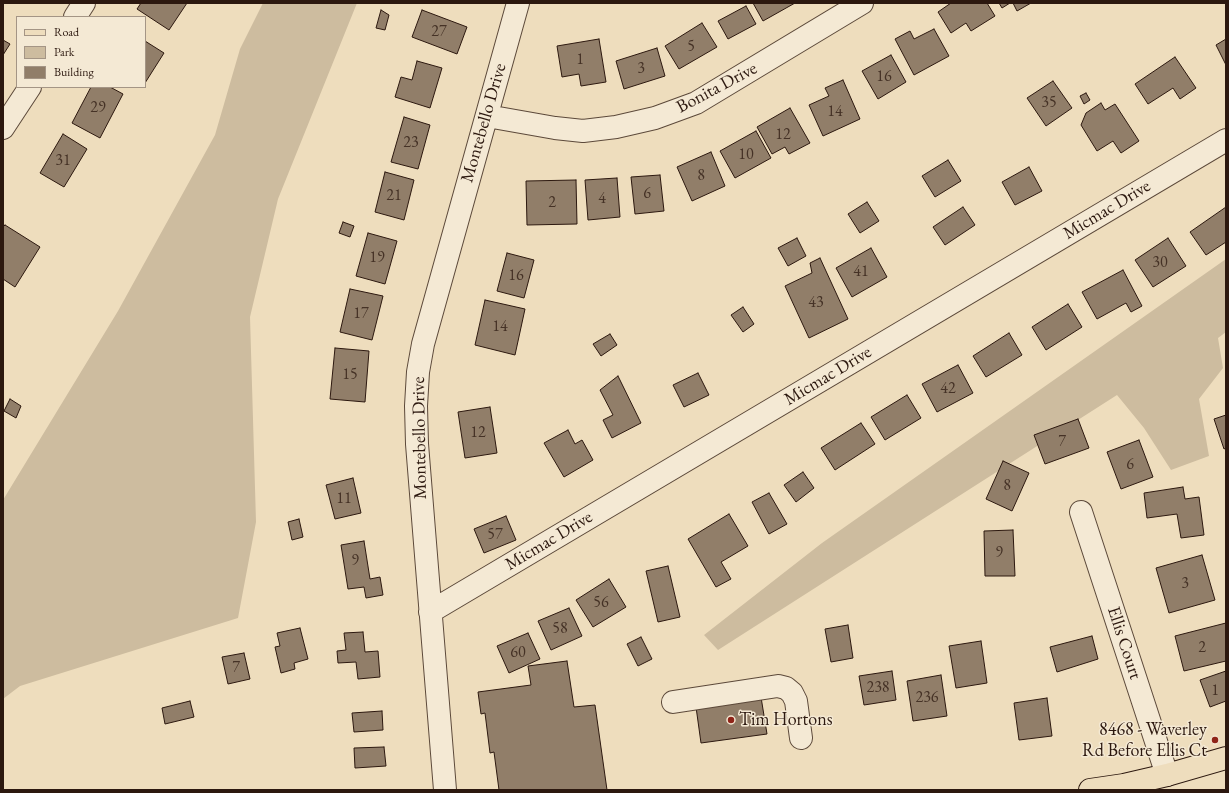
<!DOCTYPE html>
<style>
body{margin:0}
#map{position:relative;width:1229px;height:793px;overflow:hidden;background:#eeddbd;font-family:"EB Garamond",serif}
canvas{display:block}
.frame{position:absolute;inset:0;border:4px solid #2c180f;pointer-events:none}
.legend{position:absolute;left:16px;top:16px;width:130px;height:72px;box-sizing:border-box;background:#f4e9d4;border:1px solid #a49585;margin:0;padding:5px 7px;list-style:none;font-size:12px;color:#2c180f}
.legend li{display:flex;align-items:center;gap:8px;height:20px}
.legend b{width:20px;border:1px solid #a49585}
</style>
<div id="map">
<canvas width="1229" height="793"></canvas>
<div class="frame"></div>
<ul class="legend">
<li><b style="height:5px;background:#eeddbd"></b>Road</li>
<li><b style="height:11px;background:#cdbc9f"></b>Park</li>
<li><b style="height:11px;background:#917e69"></b>Building</li>
</ul>
</div>
<script>
const c = document.querySelector('canvas').getContext('2d');
c.lineJoin = 'round';
function fill(path, color) {
  c.fillStyle = color;
  c.fill(path, 'evenodd');
}
function shape(rows) {
  const path = new Path2D();
  for (const r of rows) {
    path.moveTo(r[0], r[1]);
    for (let i = 2; i < r.length; i += 2) path.lineTo(r[i], r[i + 1]);
  }
  return path;
}
function stroke(path, color, width, dash) {
  c.strokeStyle = color;
  c.lineWidth = width;
  c.lineCap = dash ? 'butt' : 'round';
  c.setLineDash(dash || []);
  c.stroke(path);
}
function label(font, color, halo, rows, align = 'center') {
  c.font = font + ' "EB Garamond",serif';
  c.lineWidth = 3;
  c.setLineDash([]);
  c.textBaseline = 'middle';
  c.strokeStyle = halo;
  c.fillStyle = color;
  for (const [text, x, y, turn = 0] of rows) {
    c.save();
    c.translate(x, y);
    c.rotate((+turn || 0) * Math.PI / 180);
    c.textAlign = isNaN(turn) ? turn : align;
    if (halo) c.strokeText(text, 0, 0);
    c.fillText(text, 0, 0);
    c.restore();
  }
}
const green = shape([
 [263,3,357,3,278,199,250,317,256,522,238,618,20,686,3,699,3,500,118,311,215,135,240,49],
 [1226,259,1226,332,1218,338,1223,368,1199,399,1209,456,1171,470,1144,428,1117,395,718,650,704,635,822,543]
]);
const building = shape([
 [141,3,187,3,169,30,137,9,141,3],
 [753,3,795,3,763,21,753,3],
 [951,3,987,3,995,16,971,31,966,23,951,33,938,12,951,3],
 [999,3,1010,3,1002,8,999,3],
 [1013,3,1031,3,1017,11,1013,3],
 [746,6,756,24,728,39,718,21,746,6],
 [381,10,389,15,385,30,376,28,381,10],
 [422,10,467,27,457,54,412,37,422,10],
 [702,23,717,47,679,69,665,46,702,23],
 [934,29,949,56,914,75,895,39,910,31,914,39,934,29],
 [599,39,606,82,581,86,579,74,562,77,557,46,599,39],
 [1226,39,1226,65,1216,45,1226,39],
 [3,40,10,44,3,55,3,40],
 [145,41,164,53,145,83,145,41],
 [657,48,665,76,624,89,616,61,657,48],
 [891,55,906,82,878,99,862,71,891,55],
 [1175,57,1196,88,1180,99,1173,88,1148,104,1135,84,1175,57],
 [417,61,442,68,430,108,395,97,401,77,412,80,417,61],
 [843,80,860,119,823,136,809,105,829,96,825,88,843,80],
 [1053,81,1072,108,1046,126,1027,98,1053,81],
 [91,87,110,87,123,94,100,138,72,123,91,87],
 [1086,93,1090,100,1084,104,1080,96,1086,93],
 [1101,103,1105,110,1115,104,1139,141,1121,153,1113,141,1097,151,1081,125,1086,113,1101,103],
 [790,108,810,143,789,154,785,147,772,154,757,127,790,108],
 [404,117,430,125,418,169,391,162,404,117],
 [756,131,771,158,735,178,720,151,756,131],
 [63,134,87,149,64,187,40,173,63,134],
 [711,152,725,186,692,201,677,167,711,152],
 [948,160,961,181,935,197,922,176,948,160],
 [1029,167,1042,191,1015,205,1002,182,1029,167],
 [385,172,414,180,404,220,375,212,385,172],
 [660,175,664,211,635,214,631,177,660,175],
 [617,178,620,217,588,220,585,180,617,178],
 [576,180,577,224,527,225,526,181,576,180],
 [867,202,879,221,860,233,848,214,867,202],
 [963,207,975,225,945,245,933,227,963,207],
 [1226,207,1226,242,1206,255,1190,232,1226,207],
 [343,222,354,226,350,237,339,233,343,222],
 [5,225,40,247,15,287,3,279,3,227,5,225],
 [368,233,397,241,385,284,356,276,368,233],
 [797,238,806,256,788,266,778,248,797,238],
 [1168,238,1186,266,1153,287,1135,260,1168,238],
 [871,248,887,277,852,297,836,268,871,248],
 [507,253,534,260,524,298,497,291,507,253],
 [820,258,848,319,809,338,785,286,812,273,810,263,820,258],
 [1123,270,1142,306,1131,312,1126,303,1097,319,1082,292,1123,270],
 [350,289,383,296,372,340,340,332,350,289],
 [485,300,525,309,515,355,475,345,485,300],
 [1068,304,1082,327,1046,350,1032,327,1068,304],
 [743,307,754,324,743,332,731,315,743,307],
 [1009,333,1022,355,986,377,973,356,1009,333],
 [610,334,617,345,601,356,593,344,610,334],
 [335,348,369,351,365,402,330,399,335,348],
 [958,365,973,393,937,412,922,384,958,365],
 [698,373,709,395,684,407,673,385,698,373],
 [618,376,641,423,612,438,603,420,613,415,600,390,618,376],
 [907,395,921,418,885,440,871,417,907,395],
 [10,399,21,406,16,418,4,411,10,399],
 [490,407,497,453,465,458,458,412,490,407],
 [1226,415,1226,448,1224,449,1214,419,1226,415],
 [1078,419,1089,448,1045,464,1034,435,1078,419],
 [861,423,875,444,835,470,821,448,861,423],
 [568,430,575,444,582,440,593,460,564,477,544,443,568,430],
 [1139,440,1153,477,1121,489,1107,452,1139,440],
 [1003,461,1029,473,1012,511,986,499,1003,461],
 [803,472,814,488,796,502,784,485,803,472],
 [353,478,361,513,335,519,326,485,353,478],
 [1183,487,1185,499,1199,497,1204,535,1181,538,1177,514,1147,518,1144,493,1183,487],
 [769,493,787,524,769,534,752,502,769,493],
 [729,514,748,546,721,562,731,579,716,587,688,539,729,514],
 [506,516,516,540,484,553,474,529,506,516],
 [299,519,303,537,292,540,288,522,299,519],
 [1013,530,1015,576,985,576,984,531,1013,530],
 [364,541,370,579,380,577,383,595,366,598,364,587,348,589,341,545,364,541],
 [1202,555,1215,600,1169,613,1156,568,1202,555],
 [668,566,680,617,658,622,646,571,668,566],
 [609,579,626,607,593,627,576,600,609,579],
 [569,608,582,636,551,650,538,621,569,608],
 [1226,623,1226,661,1184,671,1175,636,1226,623],
 [848,625,853,658,831,662,825,629,848,625],
 [300,628,308,659,294,663,295,669,281,673,275,647,280,646,277,633,300,628],
 [363,632,365,652,378,651,380,677,358,679,356,662,338,663,337,651,346,650,344,633,363,632],
 [528,633,540,659,509,673,497,646,528,633],
 [1092,636,1098,659,1057,672,1050,647,1092,636],
 [641,637,652,659,638,666,627,644,641,637],
 [981,641,987,683,956,688,949,646,981,641],
 [244,653,250,679,228,684,222,657,244,653],
 [567,661,574,707,595,705,607,790,499,790,494,752,490,753,485,713,481,714,478,692,531,685,528,666,567,661],
 [892,671,896,700,864,705,859,676,892,671],
 [1226,671,1226,701,1210,707,1200,680,1226,671],
 [941,675,947,716,913,721,907,681,941,675],
 [761,697,767,734,701,743,696,707,761,697],
 [1047,698,1052,736,1019,740,1014,703,1047,698],
 [190,701,194,717,165,724,162,708,190,701],
 [382,711,383,730,354,732,352,713,382,711],
 [384,747,386,766,355,768,354,748,384,747]
]);
const minor = shape([
 [75,17,84,3],
 [487,116,555,128,583,131,616,127,655,118,696,103,862,3],
 [3,128,30,87],
 [1081,512,1167,775],
 [430,612,1226,140],
 [673,702,778,686,786,688,792,693,796,701,801,738],
 [445,790,417,444,416,406,418,372,423,344,518,3]
]);
const major = shape([
 [1090,790,1124,785,1167,775,1226,758]
]);
const markers = [
 [731,720,4,"#8f2418"],
 [1215,740,4,"#8f2418"]
];
const numberNames = [
 ["27",439,32],
 ["5",691,47],
 ["1",580,60],
 ["3",641,69],
 ["16",884,77],
 ["35",1049,103],
 ["29",98,108],
 ["14",835,112],
 ["12",783,135],
 ["23",411,143],
 ["10",746,155],
 ["31",63,161],
 ["8",701,176],
 ["6",647,194],
 ["21",394,196],
 ["4",602,199],
 ["2",552,203],
 ["19",377,258],
 ["30",1160,263],
 ["41",861,272],
 ["16",516,276],
 ["43",816,303],
 ["17",361,314],
 ["14",500,327],
 ["15",350,375],
 ["42",948,389],
 ["12",478,433],
 ["7",1062,442],
 ["6",1130,465],
 ["8",1007,486],
 ["11",344,499],
 ["57",495,535],
 ["9",999,553],
 ["9",355,561],
 ["3",1185,584],
 ["56",601,603],
 ["58",560,629],
 ["2",1202,648],
 ["60",518,653],
 ["7",236,668],
 ["238",878,688],
 ["1",1215,691],
 ["236",927,698]
];
const streetNames = [
 ["Bonita Drive",717,88,-28],
 ["Montebello Drive",484,123,-74],
 ["Micmac Drive",1107,210,-31],
 ["Micmac Drive",828,376,-31],
 ["Montebello Drive",420,438,-91],
 ["Micmac Drive",549,541,-31],
 ["Ellis Court",1124,643,72]
];
const poiNames = [
 ["Tim Hortons",739,720],
 ["8468 - Waverley",1207,730,"right"],
 ["Rd Before Ellis Ct",1207,751,"right"]
];
fill(green, '#cdbc9f');
fill(building, '#917e69');
stroke(building, '#2c180f', 1);
stroke(minor, '#5c493a', 24);
stroke(major, '#2c180f', 24);
stroke(minor, '#f4e9d4', 22);
stroke(major, '#eeddbd', 22);
for (const [x, y, r, color] of markers) {
  const dot = new Path2D();
  dot.arc(x, y, r, 0, 2 * Math.PI);
  c.fillStyle = color;
  c.fill(dot);
  stroke(dot, '#f4e9d4', 1.5);
}
label('16px', '#453226', null, numberNames);
label('18px', '#2c180f', '#f4e9d4', streetNames);
label('18px', '#2c180f', '#f4e9d4', poiNames, 'left');
</script>
